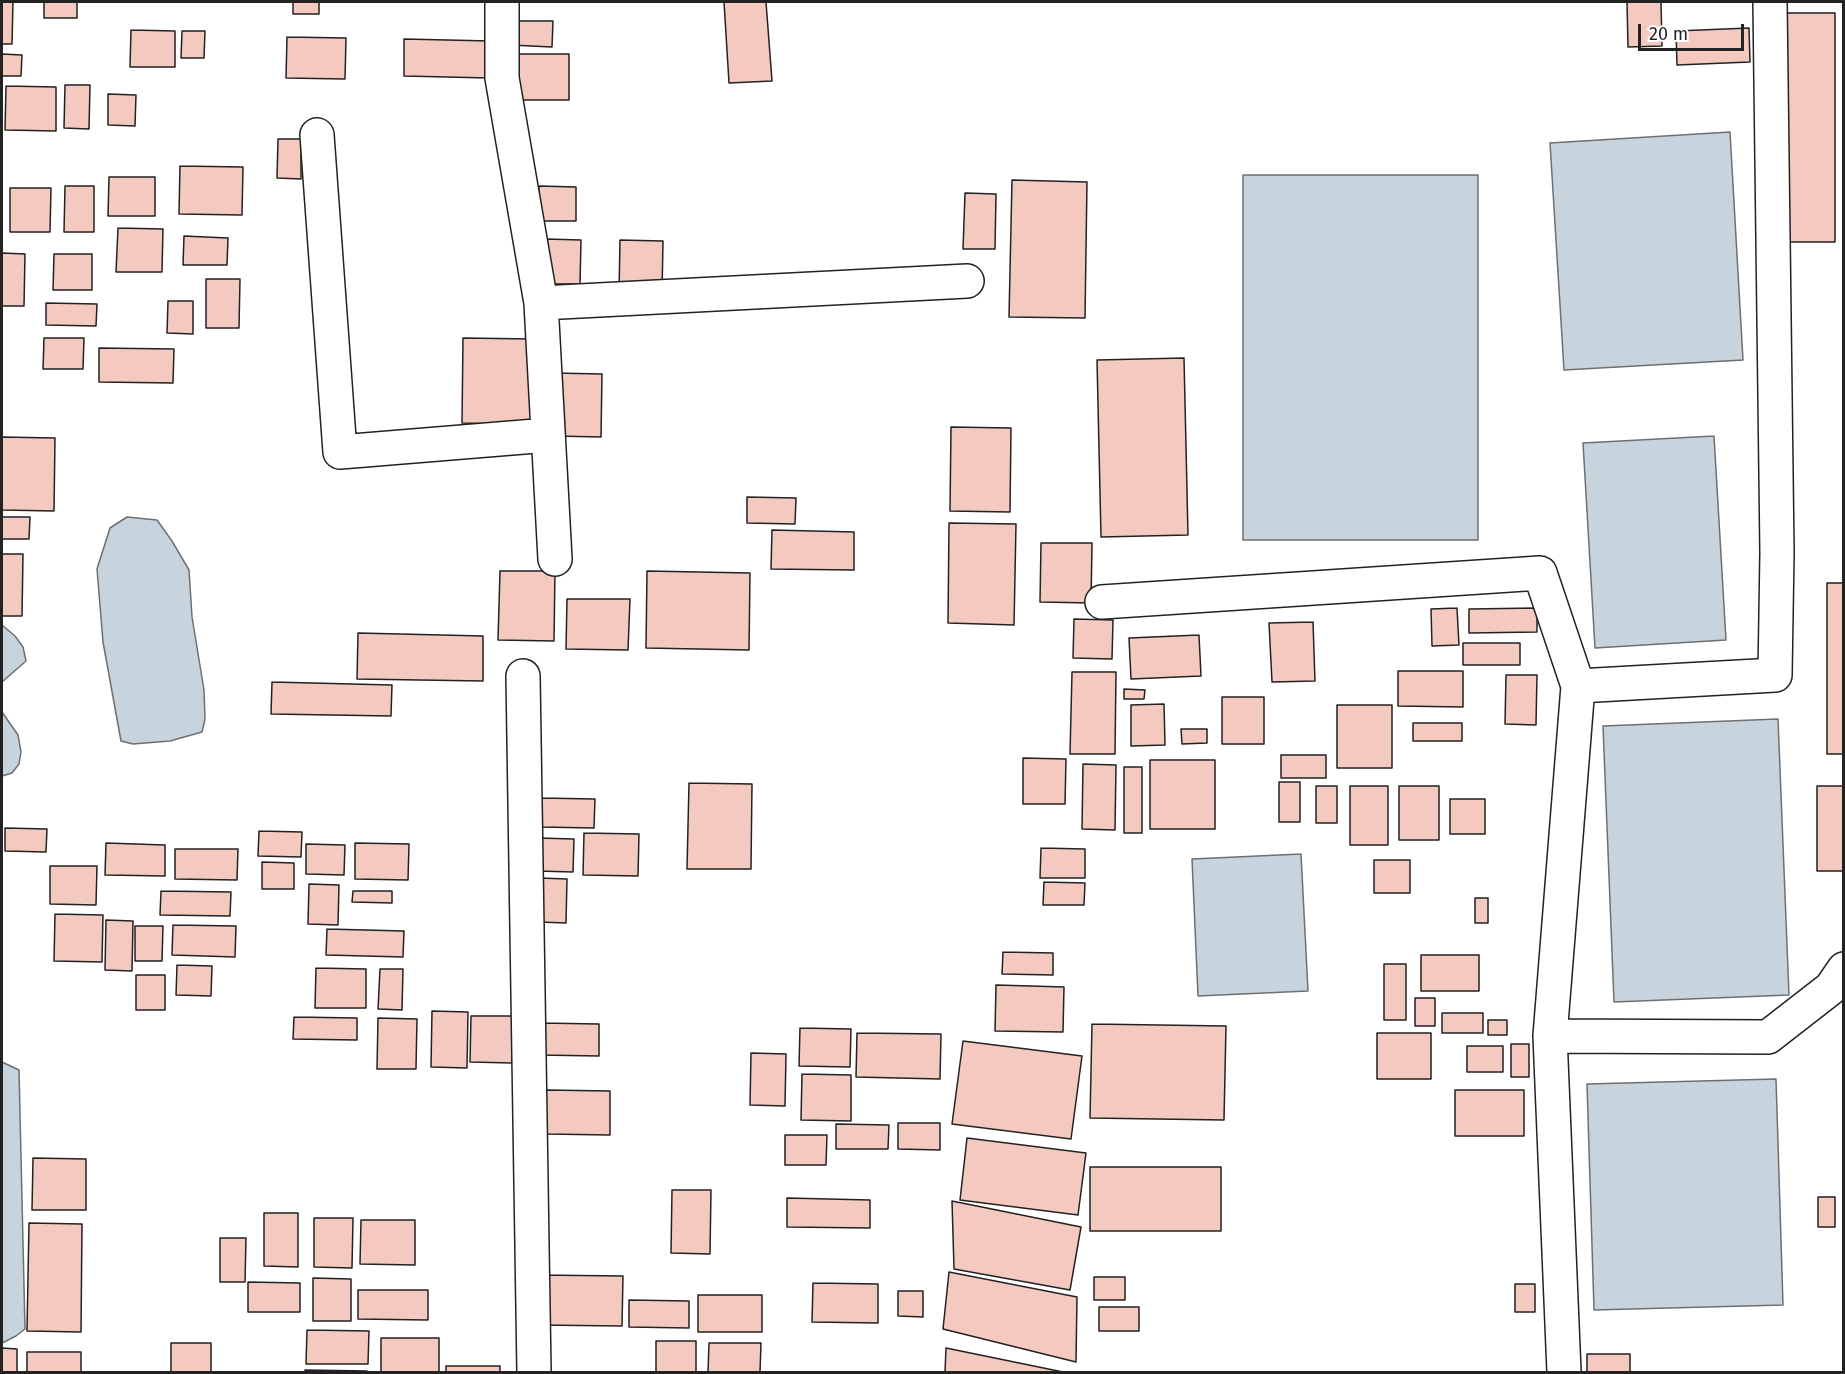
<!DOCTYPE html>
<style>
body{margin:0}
#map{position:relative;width:1845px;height:1374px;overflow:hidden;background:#fff;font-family:"Fira Sans",sans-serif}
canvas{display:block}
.frame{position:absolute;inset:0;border:3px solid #222;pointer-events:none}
.scale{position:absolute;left:1638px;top:24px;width:106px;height:27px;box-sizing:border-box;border:3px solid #222;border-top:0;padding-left:8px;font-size:18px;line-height:21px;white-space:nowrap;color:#222;-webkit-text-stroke:4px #fff;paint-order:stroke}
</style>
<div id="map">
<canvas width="1845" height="1374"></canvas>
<div class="frame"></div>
<div class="scale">20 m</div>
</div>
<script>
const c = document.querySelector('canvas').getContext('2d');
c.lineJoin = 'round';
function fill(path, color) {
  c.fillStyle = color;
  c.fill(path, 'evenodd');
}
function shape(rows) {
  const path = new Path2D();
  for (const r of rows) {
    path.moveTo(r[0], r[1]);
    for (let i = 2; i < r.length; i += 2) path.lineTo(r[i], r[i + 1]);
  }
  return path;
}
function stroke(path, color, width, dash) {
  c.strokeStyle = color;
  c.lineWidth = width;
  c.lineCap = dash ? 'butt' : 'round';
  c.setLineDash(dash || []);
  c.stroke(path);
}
const water = shape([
 [1730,132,1743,360,1564,370,1550,143,1730,132],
 [1243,175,1478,175,1478,540,1243,540,1243,175],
 [1714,436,1726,640,1595,648,1583,443,1714,436],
 [127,517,157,520,172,541,189,570,192,617,204,690,205,719,202,732,170,741,133,744,121,741,103,642,97,569,110,528,127,517],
 [2,625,15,636,23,647,26,661,2,682,2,625],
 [2,712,18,735,21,752,19,764,12,773,2,776,2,712],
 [1778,719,1789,995,1614,1002,1603,726,1778,719],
 [1301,854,1308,991,1198,996,1192,859,1301,854],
 [2,1062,19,1070,25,1329,16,1336,2,1343,2,1062],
 [1776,1079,1783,1305,1594,1310,1587,1084,1776,1079]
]);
const building = shape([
 [2,2,13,2,12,44,2,44,2,2],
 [44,2,77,2,77,18,44,18,44,2],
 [293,2,319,2,319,14,293,14,293,2],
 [724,2,766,2,772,81,729,83,724,2],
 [1627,2,1661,2,1662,46,1628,47,1627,2],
 [1783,13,1835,13,1835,242,1783,242,1783,13],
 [511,21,553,21,552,47,510,45,511,21],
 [1749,28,1750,62,1677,65,1676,31,1749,28],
 [131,30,175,31,175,67,130,67,131,30],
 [182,31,205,31,204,58,181,58,182,31],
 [287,37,346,38,345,79,286,78,287,37],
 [404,39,490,41,489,78,404,76,404,39],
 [2,54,22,55,21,76,2,76,2,54],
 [513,54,569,54,569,100,513,100,513,54],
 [65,85,90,85,89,129,64,128,65,85],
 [6,86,56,87,56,131,5,130,6,86],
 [108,94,136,95,135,126,108,125,108,94],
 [278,139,301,139,301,179,277,178,278,139],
 [180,166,243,167,242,215,179,214,180,166],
 [109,177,155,177,155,216,108,216,109,177],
 [1012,180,1087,182,1085,318,1009,317,1012,180],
 [65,186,94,186,94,232,64,232,65,186],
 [539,186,576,187,576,221,538,221,539,186],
 [10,188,51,188,50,232,10,232,10,188],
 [965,193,996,194,995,249,963,249,965,193],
 [118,228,163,229,162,272,116,272,118,228],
 [184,236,228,238,227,265,183,265,184,236],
 [546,239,581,240,580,284,545,284,546,239],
 [620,240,663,241,662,294,619,293,620,240],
 [2,253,25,254,24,306,2,306,2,253],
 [54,254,92,254,92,290,53,290,54,254],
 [206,279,240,279,239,328,206,328,206,279],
 [168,301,193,301,193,334,167,333,168,301],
 [46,303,97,304,96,326,46,325,46,303],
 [44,338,84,338,83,369,43,369,44,338],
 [463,338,533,339,531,425,462,423,463,338],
 [99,348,174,349,173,383,99,382,99,348],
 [1184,358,1188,535,1101,537,1097,360,1184,358],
 [554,373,602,374,601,437,554,436,554,373],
 [951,427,1011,428,1010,512,950,511,951,427],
 [2,437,55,438,54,511,2,510,2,437],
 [747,497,796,498,795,524,747,523,747,497],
 [2,517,30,517,29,539,2,539,2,517],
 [949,523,1016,524,1014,625,948,623,949,523],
 [772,530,854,532,854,570,771,569,772,530],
 [1041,543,1092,543,1091,603,1040,602,1041,543],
 [2,554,23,554,22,616,2,616,2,554],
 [500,571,555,571,554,641,498,640,500,571],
 [647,571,750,573,749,650,646,648,647,571],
 [1827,583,1844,583,1844,754,1827,754,1827,583],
 [567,599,630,599,628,650,566,649,567,599],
 [1457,608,1459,645,1432,646,1431,609,1457,608],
 [1537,608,1537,632,1469,633,1469,609,1537,608],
 [1074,619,1113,620,1112,659,1073,658,1074,619],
 [1313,622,1315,681,1272,682,1269,623,1313,622],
 [358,633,483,636,483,681,357,679,358,633],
 [1199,635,1201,676,1131,679,1129,638,1199,635],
 [1463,643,1520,643,1520,665,1463,665,1463,643],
 [1398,671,1463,671,1463,707,1398,706,1398,671],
 [1072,672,1116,672,1115,754,1070,754,1072,672],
 [1506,675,1537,675,1536,725,1505,724,1506,675],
 [272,682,392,685,391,716,271,714,272,682],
 [1124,689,1145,690,1144,699,1124,699,1124,689],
 [1222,697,1264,697,1264,744,1222,744,1222,697],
 [1164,704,1165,745,1131,746,1131,705,1164,704],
 [1337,705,1392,705,1392,768,1337,768,1337,705],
 [1413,723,1462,723,1462,741,1413,741,1413,723],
 [1181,729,1207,729,1207,743,1182,744,1181,729],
 [1281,755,1326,755,1326,778,1281,778,1281,755],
 [1023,758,1066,759,1065,804,1023,804,1023,758],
 [1150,760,1215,760,1215,829,1150,829,1150,760],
 [1083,764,1116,765,1115,830,1082,829,1083,764],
 [1124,767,1142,767,1142,833,1124,833,1124,767],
 [1279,782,1300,782,1300,822,1279,822,1279,782],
 [689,783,752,784,751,869,687,869,689,783],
 [1316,786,1337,786,1337,823,1316,823,1316,786],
 [1350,786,1388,786,1388,845,1350,845,1350,786],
 [1399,786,1439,786,1439,840,1399,840,1399,786],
 [1817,786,1844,786,1844,871,1817,871,1817,786],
 [541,798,595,799,594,828,540,827,541,798],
 [1450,799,1485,799,1485,834,1450,834,1450,799],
 [5,828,47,829,46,852,5,851,5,828],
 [259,831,302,832,301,857,258,856,259,831],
 [584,833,639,834,638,876,583,875,584,833],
 [538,838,574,839,573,872,537,871,538,838],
 [106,843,165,845,165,876,105,875,106,843],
 [355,843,409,844,408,880,355,879,355,843],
 [306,844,345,845,344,875,306,874,306,844],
 [1041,848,1085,849,1085,878,1040,878,1041,848],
 [175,849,238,849,237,880,175,879,175,849],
 [1374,860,1410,860,1410,893,1374,893,1374,860],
 [262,862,294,863,294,889,262,889,262,862],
 [50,866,97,866,96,905,50,904,50,866],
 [540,878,567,879,566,923,539,922,540,878],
 [1044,882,1085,883,1084,905,1043,905,1044,882],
 [309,884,339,885,338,925,308,924,309,884],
 [161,891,231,892,230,916,160,915,161,891],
 [353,891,392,891,392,903,352,902,353,891],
 [1475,898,1488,898,1488,923,1475,923,1475,898],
 [55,914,103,915,102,962,54,961,55,914],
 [106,920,133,921,132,971,105,970,106,920],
 [173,925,236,926,235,957,172,955,173,925],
 [135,926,163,926,162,961,135,961,135,926],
 [327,929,404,931,403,957,326,955,327,929],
 [1003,952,1053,953,1053,975,1002,974,1003,952],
 [1421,955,1479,955,1479,991,1421,991,1421,955],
 [1384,964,1406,964,1406,1020,1384,1020,1384,964],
 [177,965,212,966,211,996,176,995,177,965],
 [316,968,366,969,366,1008,315,1008,316,968],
 [380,969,403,969,402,1010,378,1009,380,969],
 [136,975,165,975,165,1010,136,1010,136,975],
 [996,985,1064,987,1063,1032,995,1031,996,985],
 [1415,998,1435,998,1435,1026,1415,1026,1415,998],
 [432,1011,468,1012,467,1068,431,1067,432,1011],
 [1442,1013,1483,1013,1483,1033,1442,1033,1442,1013],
 [471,1016,513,1016,512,1063,470,1062,471,1016],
 [294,1017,357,1018,357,1040,293,1039,294,1017],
 [378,1018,417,1019,416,1069,377,1069,378,1018],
 [1488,1020,1507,1020,1507,1035,1488,1035,1488,1020],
 [540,1023,599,1024,599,1056,539,1055,540,1023],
 [1092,1024,1226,1026,1224,1120,1090,1118,1092,1024],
 [800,1028,851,1029,850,1067,799,1066,800,1028],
 [857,1033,941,1034,940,1079,856,1077,857,1033],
 [1377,1033,1431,1033,1431,1079,1377,1079,1377,1033],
 [963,1041,1082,1056,1071,1139,952,1124,963,1041],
 [1511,1044,1529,1044,1529,1077,1511,1077,1511,1044],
 [1467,1046,1503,1046,1503,1072,1467,1072,1467,1046],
 [751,1053,786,1054,785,1106,750,1105,751,1053],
 [802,1074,851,1075,851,1121,801,1120,802,1074],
 [546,1090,610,1091,610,1135,546,1134,546,1090],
 [1455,1090,1524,1090,1524,1136,1455,1136,1455,1090],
 [898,1123,940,1123,940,1150,898,1149,898,1123],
 [836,1124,889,1125,888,1149,836,1149,836,1124],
 [785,1135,827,1135,826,1165,785,1165,785,1135],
 [967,1138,1086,1153,1078,1215,960,1200,967,1138],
 [33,1158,86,1159,86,1210,32,1210,33,1158],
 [1090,1167,1221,1167,1221,1231,1090,1231,1090,1167],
 [672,1190,711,1190,710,1254,671,1253,672,1190],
 [1818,1197,1835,1197,1835,1227,1818,1227,1818,1197],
 [787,1198,870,1200,870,1228,787,1227,787,1198],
 [952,1201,1081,1227,1070,1290,954,1269,952,1201],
 [264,1213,298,1213,298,1267,264,1266,264,1213],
 [314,1218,353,1218,352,1268,314,1267,314,1218],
 [361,1220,415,1220,415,1265,360,1264,361,1220],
 [29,1223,82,1224,81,1332,27,1331,29,1223],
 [220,1238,246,1238,245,1282,220,1282,220,1238],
 [949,1272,1077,1297,1076,1362,943,1329,949,1272],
 [539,1275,623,1276,622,1326,538,1325,539,1275],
 [1094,1277,1125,1277,1125,1300,1094,1300,1094,1277],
 [313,1278,351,1279,351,1321,313,1321,313,1278],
 [248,1282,300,1283,300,1312,248,1312,248,1282],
 [813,1283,878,1284,878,1323,812,1322,813,1283],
 [1515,1284,1535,1284,1535,1312,1515,1312,1515,1284],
 [358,1290,428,1290,428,1320,358,1319,358,1290],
 [898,1291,923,1291,923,1317,898,1316,898,1291],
 [698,1295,762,1295,762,1332,698,1332,698,1295],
 [629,1300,689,1301,689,1328,629,1327,629,1300],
 [1099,1307,1139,1307,1139,1331,1099,1331,1099,1307],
 [307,1330,369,1331,368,1364,306,1364,307,1330],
 [381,1338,439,1338,439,1372,381,1372,381,1338],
 [656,1341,696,1341,696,1372,656,1372,656,1341],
 [171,1343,211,1343,211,1372,171,1372,171,1343],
 [709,1343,761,1343,760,1372,708,1372,709,1343],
 [2,1348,17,1349,17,1372,2,1372,2,1348],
 [946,1348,1063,1372,945,1372,946,1348],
 [27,1352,81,1352,81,1372,27,1372,27,1352],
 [1587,1354,1630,1354,1630,1372,1587,1372,1587,1354],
 [446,1366,500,1366,500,1372,446,1372,446,1366],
 [305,1370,367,1371,367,1372,305,1372,305,1370]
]);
const minor = shape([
 [502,2,502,78,541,303,555,559],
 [317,135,340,452,548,435],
 [541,303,967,281],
 [1102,602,1540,573,1578,686,1550,1036],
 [523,676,534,1372],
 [1578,686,1775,675,1777,553,1770,2],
 [1564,1372,1550,1036,1768,1037,1831,988,1844,969]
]);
fill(water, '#c7d3dd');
stroke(water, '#6f6f6f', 1.5);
fill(building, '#f3c9c0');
stroke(building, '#222', 1.5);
stroke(minor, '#222', 36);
stroke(minor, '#fff', 33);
</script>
